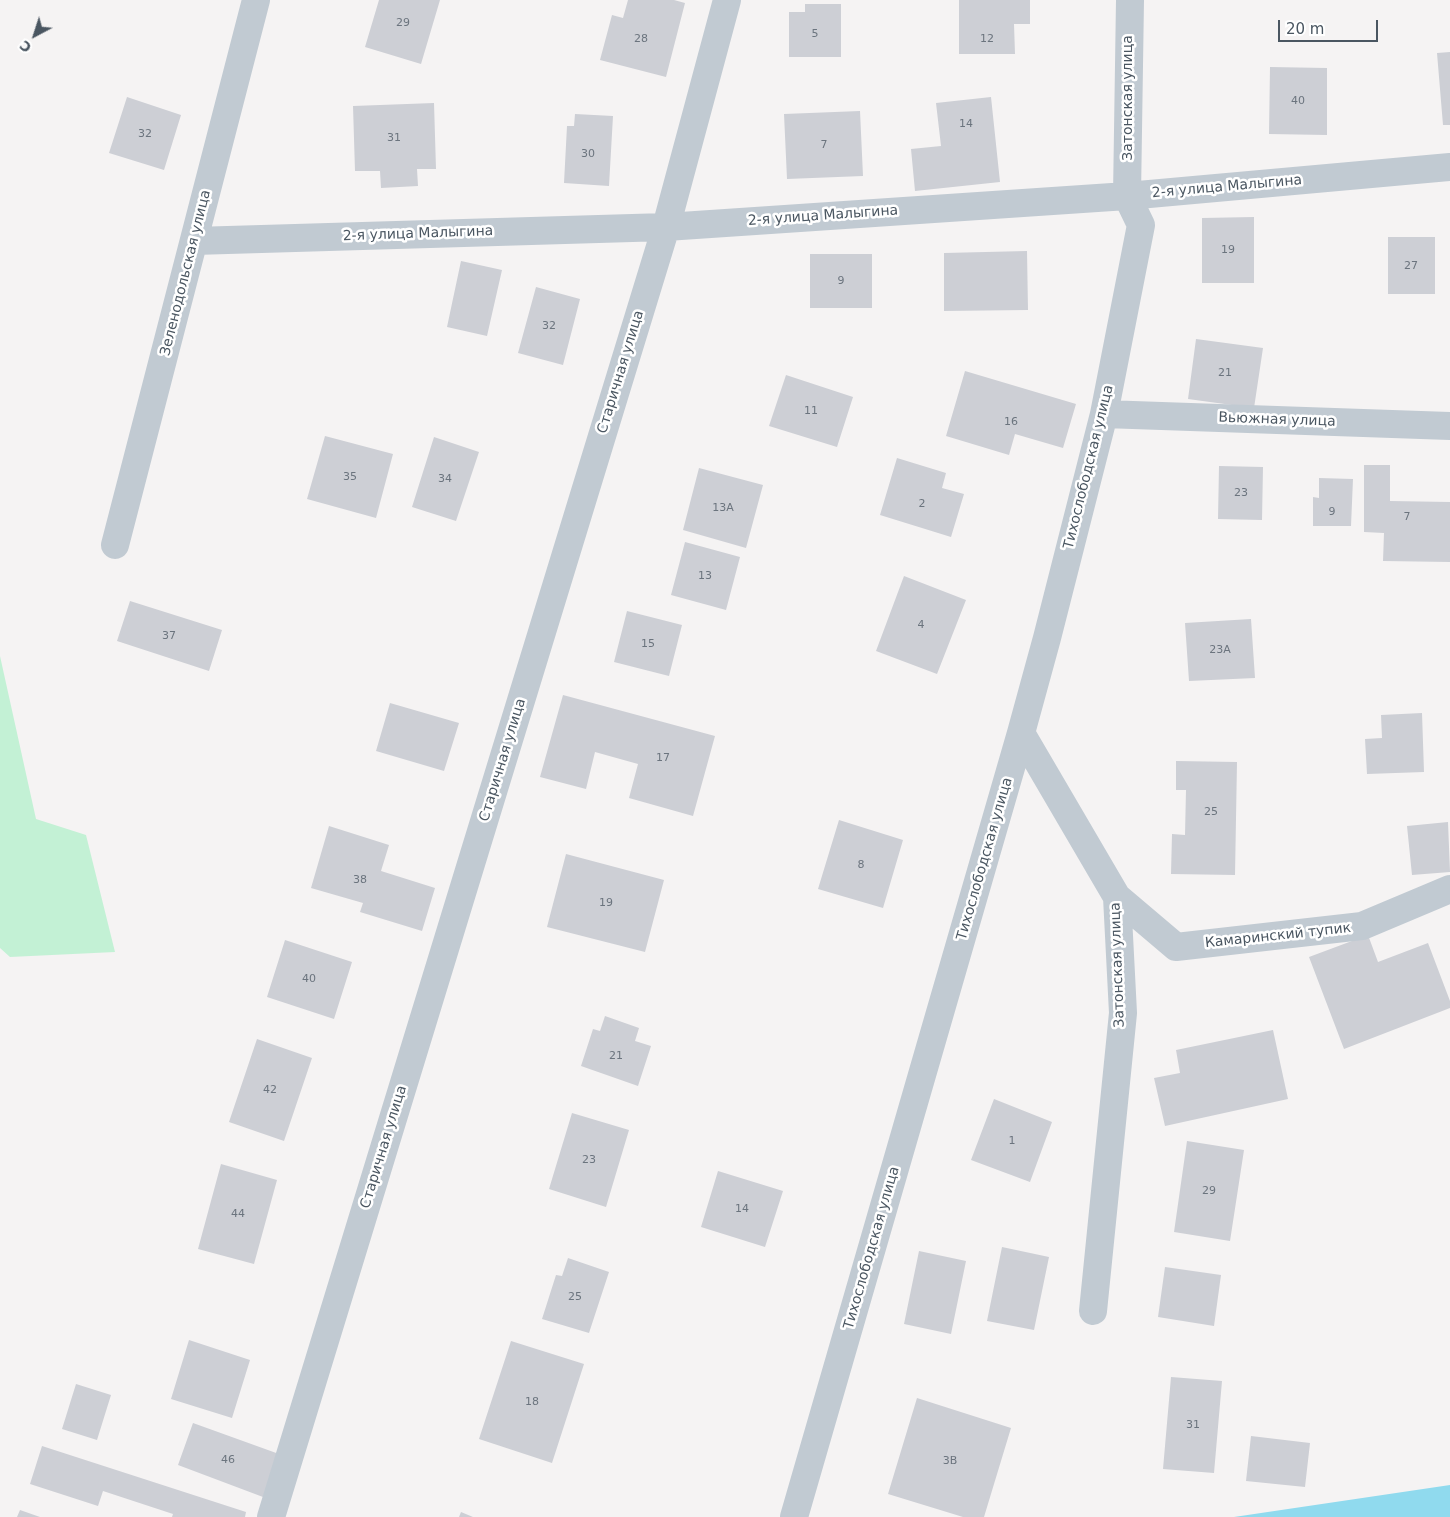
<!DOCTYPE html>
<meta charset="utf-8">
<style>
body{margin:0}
#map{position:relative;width:1450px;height:1517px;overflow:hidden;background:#f5f3f3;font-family:"DejaVu Sans",sans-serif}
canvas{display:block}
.north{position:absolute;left:10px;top:10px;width:50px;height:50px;-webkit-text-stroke:4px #fff;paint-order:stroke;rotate:220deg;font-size:14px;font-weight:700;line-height:20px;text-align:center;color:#4a5661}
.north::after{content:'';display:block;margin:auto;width:18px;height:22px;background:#4a5661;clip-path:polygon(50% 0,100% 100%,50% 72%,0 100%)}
.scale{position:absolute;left:1278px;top:20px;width:100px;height:22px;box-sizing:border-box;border:2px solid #4a5661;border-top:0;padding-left:6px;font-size:15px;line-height:18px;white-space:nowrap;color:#4a5661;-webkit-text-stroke:4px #fff;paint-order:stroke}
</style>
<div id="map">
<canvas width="1450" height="1517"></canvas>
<div class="north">С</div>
<div class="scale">20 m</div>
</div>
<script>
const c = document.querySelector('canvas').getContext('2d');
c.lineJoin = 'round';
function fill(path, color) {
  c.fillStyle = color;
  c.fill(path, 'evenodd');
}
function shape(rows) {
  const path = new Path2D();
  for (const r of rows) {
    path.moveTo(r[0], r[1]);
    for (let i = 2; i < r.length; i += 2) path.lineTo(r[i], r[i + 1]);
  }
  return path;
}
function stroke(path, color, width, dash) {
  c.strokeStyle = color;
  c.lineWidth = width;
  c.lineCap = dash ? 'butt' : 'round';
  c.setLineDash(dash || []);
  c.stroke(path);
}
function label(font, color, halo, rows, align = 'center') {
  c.font = font + ' "DejaVu Sans",sans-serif';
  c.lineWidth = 5;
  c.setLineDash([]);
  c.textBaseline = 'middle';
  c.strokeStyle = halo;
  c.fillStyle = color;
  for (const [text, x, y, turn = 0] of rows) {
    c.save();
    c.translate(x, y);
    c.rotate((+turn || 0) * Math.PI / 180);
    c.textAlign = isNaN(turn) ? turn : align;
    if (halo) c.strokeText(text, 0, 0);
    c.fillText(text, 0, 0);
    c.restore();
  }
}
const green = shape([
 [0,656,36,819,86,835,115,952,10,957,0,948]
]);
const water = shape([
 [1450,1485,1450,1517,1234,1517]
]);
const building = shape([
 [379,0,440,0,421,64,365,47],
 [628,0,674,0,685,3,666,77,600,60,612,15,623,18],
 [959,0,1030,0,1030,24,1014,24,1015,54,959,54],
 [805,4,841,4,841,57,789,57,789,12,805,12],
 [1450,52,1450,125,1443,125,1437,53],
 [1270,67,1327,68,1327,135,1269,134],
 [127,97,181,115,164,170,109,153],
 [991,97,1000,182,915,191,911,149,941,146,936,103],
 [434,103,436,169,417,169,418,186,381,188,380,171,355,171,353,106],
 [860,111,863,176,787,179,784,114],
 [575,114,613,116,609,186,564,183,567,126,574,126],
 [1254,217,1254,283,1202,283,1202,218],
 [1388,237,1435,237,1435,294,1388,294],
 [1027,251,1028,310,944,311,944,253],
 [810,254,872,254,872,308,810,308],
 [461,261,502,270,487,336,447,327],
 [536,287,580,299,563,365,518,353],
 [1196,339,1263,348,1254,408,1188,399],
 [965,371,1076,404,1063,448,1015,434,1009,455,946,436],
 [786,375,853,397,837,447,769,426],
 [325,436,393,454,376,518,307,499],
 [434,437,479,452,456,521,412,507],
 [897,458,946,473,942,488,964,494,951,537,880,515],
 [1364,465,1390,465,1390,501,1450,502,1450,562,1383,561,1384,533,1364,532],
 [1219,466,1263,467,1262,520,1218,519],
 [699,468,763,485,746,548,683,530],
 [1319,478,1353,479,1351,526,1313,526,1313,497,1319,498],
 [685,542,740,557,726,610,671,595],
 [904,576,966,600,937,674,876,651],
 [130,601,222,630,209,671,117,641],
 [627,611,682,625,669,676,614,662],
 [1251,619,1255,678,1189,681,1185,623],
 [563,695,715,736,693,816,629,798,638,764,595,752,586,789,540,777],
 [390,703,459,723,444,771,376,751],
 [1422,713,1424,772,1367,774,1365,739,1382,738,1381,715],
 [1176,761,1237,762,1235,875,1171,874,1172,834,1185,835,1186,790,1176,790],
 [839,820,903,840,883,908,818,889],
 [1448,822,1450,872,1412,875,1407,826],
 [329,826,389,845,381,871,435,888,422,931,360,912,363,903,311,888],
 [566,854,664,880,645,952,547,927],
 [1368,935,1378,962,1428,943,1450,1001,1450,1008,1344,1049,1309,957],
 [285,940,352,962,334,1019,267,997],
 [605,1016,639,1028,635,1041,651,1046,638,1086,581,1066,593,1029,600,1031],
 [1273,1030,1288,1099,1165,1126,1154,1078,1180,1073,1176,1050],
 [257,1039,312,1058,284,1141,229,1122],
 [994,1099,1052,1122,1030,1182,971,1160],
 [572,1113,629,1130,606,1207,549,1189],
 [1187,1141,1244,1150,1230,1241,1174,1232],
 [221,1164,277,1180,254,1264,198,1249],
 [718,1171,783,1191,765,1247,701,1227],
 [1002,1247,1049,1257,1034,1330,987,1321],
 [919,1251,966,1261,951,1334,904,1324],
 [568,1258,609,1272,589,1333,542,1319,556,1275,562,1276],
 [1165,1267,1221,1275,1214,1326,1158,1317],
 [189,1340,250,1360,232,1418,171,1399],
 [511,1341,584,1364,552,1463,479,1439],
 [1171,1377,1222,1381,1214,1473,1163,1469],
 [76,1384,111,1395,97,1440,62,1429],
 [917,1398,1011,1428,984,1517,963,1517,888,1494],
 [193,1423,279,1454,263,1497,178,1465],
 [1251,1436,1310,1443,1305,1487,1246,1481],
 [42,1446,246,1512,245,1517,172,1517,173,1514,103,1491,98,1506,30,1484],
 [20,1510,40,1517,17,1517],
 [461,1512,473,1517,459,1517]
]);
const minor = shape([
 [194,241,666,227,1127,196,1450,167],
 [1104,414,1450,426],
 [115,545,256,0],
 [1021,733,1117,897,1123,1013,1093,1311],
 [1117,897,1176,947,1362,926,1450,889],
 [271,1517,666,227,727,0],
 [794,1517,1021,733,1047,638,1104,414,1141,225,1127,196,1130,0]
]);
const numberNames = [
 ["29",403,23],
 ["5",815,34],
 ["28",641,39],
 ["12",987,39],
 ["40",1298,101],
 ["14",966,124],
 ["32",145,134],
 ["31",394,138],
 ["7",824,145],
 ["30",588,154],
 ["19",1228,250],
 ["27",1411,266],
 ["9",841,281],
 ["32",549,326],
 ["21",1225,373],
 ["11",811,411],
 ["16",1011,422],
 ["35",350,477],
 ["34",445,479],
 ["23",1241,493],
 ["2",922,504],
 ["13А",723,508],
 ["9",1332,512],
 ["7",1407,517],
 ["13",705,576],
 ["4",921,625],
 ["37",169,636],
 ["15",648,644],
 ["23А",1220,650],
 ["17",663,758],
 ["25",1211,812],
 ["8",861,865],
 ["38",360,880],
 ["19",606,903],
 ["40",309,979],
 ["21",616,1056],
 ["42",270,1090],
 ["1",1012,1141],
 ["23",589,1160],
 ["29",1209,1191],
 ["14",742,1209],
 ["44",238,1214],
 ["25",575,1297],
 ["18",532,1402],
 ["31",1193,1425],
 ["46",228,1460],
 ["3В",950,1461]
];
const streetNames = [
 ["Затонская улица",1128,98,-90],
 ["2-я улица Малыгина",1227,187,-5],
 ["2-я улица Малыгина",823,216,-4],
 ["2-я улица Малыгина",418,234,-2],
 ["Зеленодольская улица",186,273,-76],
 ["Старичная улица",621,372,-73],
 ["Вьюжная улица",1277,420,2],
 ["Тихослободская улица",1089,467,-76],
 ["Старичная улица",503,760,-73],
 ["Тихослободская улица",985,859,-74],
 ["Камаринский тупик",1278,936,-6],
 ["Затонская улица",1118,965,-92],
 ["Старичная улица",384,1147,-73],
 ["Тихослободская улица",872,1248,-74]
];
fill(green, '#c3f1d5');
fill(water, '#90daee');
fill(building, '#cdcfd5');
stroke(minor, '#c1cad2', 28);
label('11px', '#6b747e', null, numberNames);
label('14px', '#4a5661', '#fff', streetNames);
</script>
